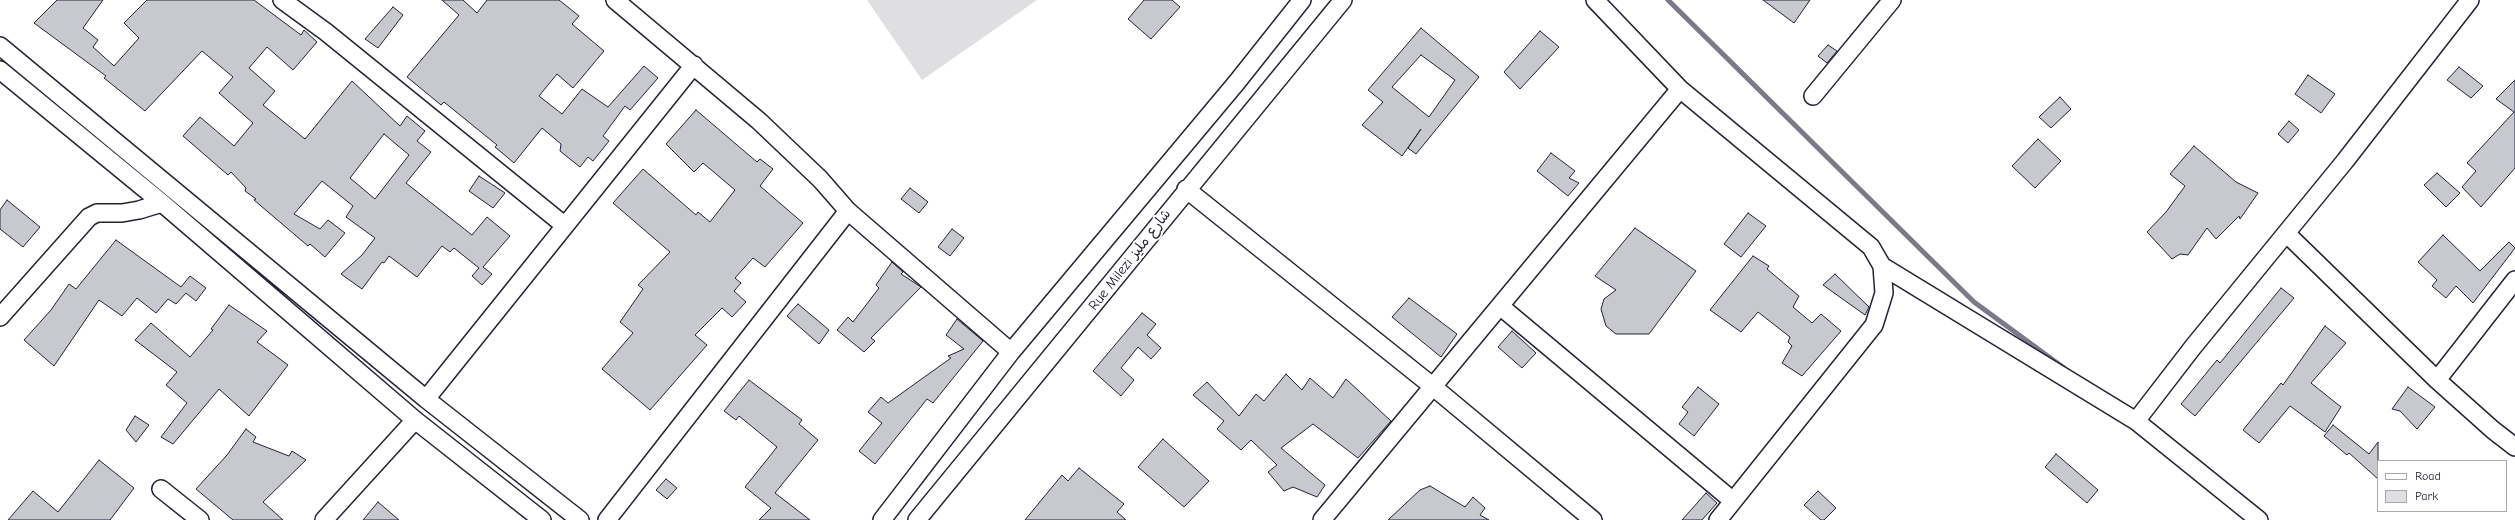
<!DOCTYPE html>
<meta charset="utf-8">
<style>
body{margin:0}
#map{position:relative;width:2515px;height:520px;overflow:hidden;background:#fff;font-family:"Comic Neue",sans-serif}
canvas{display:block}
.legend{position:absolute;left:2377px;top:460px;width:130px;height:52px;box-sizing:border-box;background:#fff;border:1px solid #a7a7b1;margin:0;padding:5px 7px;list-style:none;font-size:12px;color:#22223b}
.legend li{display:flex;align-items:center;gap:8px;height:20px}
.legend b{width:20px;border:1px solid #a7a7b1}
</style>
<div id="map">
<canvas width="2515" height="520"></canvas>
<ul class="legend">
<li><b style="height:5px;background:#fff"></b>Road</li>
<li><b style="height:11px;background:#dfdfe2"></b>Park</li>
</ul>
</div>
<script>
const c = document.querySelector('canvas').getContext('2d');
c.lineJoin = 'round';
function fill(path, color) {
  c.fillStyle = color;
  c.fill(path, 'evenodd');
}
function shape(rows) {
  const path = new Path2D();
  for (const r of rows) {
    path.moveTo(r[0], r[1]);
    for (let i = 2; i < r.length; i += 2) path.lineTo(r[i], r[i + 1]);
  }
  return path;
}
function stroke(path, color, width, dash) {
  c.strokeStyle = color;
  c.lineWidth = width;
  c.lineCap = dash ? 'butt' : 'round';
  c.setLineDash(dash || []);
  c.stroke(path);
}
function label(font, color, halo, rows, align = 'center') {
  c.font = font + ' "Comic Neue","Playpen Sans Arabic",sans-serif';
  c.lineWidth = 4;
  c.setLineDash([]);
  c.textBaseline = 'middle';
  c.strokeStyle = halo;
  c.fillStyle = color;
  for (const [text, x, y, turn = 0] of rows) {
    c.save();
    c.translate(x, y);
    c.rotate((+turn || 0) * Math.PI / 180);
    c.textAlign = isNaN(turn) ? turn : align;
    if (halo) c.strokeText(text, 0, 0);
    c.fillText(text, 0, 0);
    c.restore();
  }
}
const green = shape([
 [867,0,1037,0,922,80]
]);
const stream = shape([
 [1668,0,1974,302,2064,368]
]);
const building = shape([
 [57,0,103,0,83,28,98,40,93,47,114,66,139,38,124,23,147,0,254,0,301,35,304,30,317,42,293,70,267,47,249,68,275,91,263,105,305,139,352,81,400,126,407,116,425,131,417,141,431,152,406,183,472,235,487,217,510,236,483,267,492,274,482,285,472,276,479,268,454,248,450,252,442,246,417,277,389,256,384,263,382,262,362,289,341,274,362,255,375,238,346,217,353,206,322,181,294,214,320,229,328,220,345,233,325,257,310,244,308,246,254,200,256,199,245,191,246,188,231,172,228,175,183,136,200,117,234,146,253,123,219,93,233,77,202,51,145,111,104,78,106,76,34,23,57,0],
 [384,134,409,155,375,199,350,178,384,134],
 [442,0,463,0,477,13,487,0,559,0,579,16,572,24,604,51,573,88,557,74,539,96,562,114,582,89,608,107,644,66,658,78,630,110,625,106,603,136,609,141,593,161,588,157,580,167,560,151,561,144,542,128,514,163,495,147,497,145,444,102,441,105,407,77,459,15,442,0],
 [1144,0,1172,0,1180,7,1151,39,1128,19,1144,0],
 [1763,0,1810,0,1794,23,1763,0],
 [393,7,403,15,378,48,365,39,393,7],
 [1421,28,1479,77,1416,154,1408,148,1421,129,1402,156,1362,125,1383,102,1368,90,1421,28],
 [1421,55,1455,80,1429,117,1392,87,1421,55],
 [1540,31,1559,47,1520,89,1504,72,1540,31],
 [1828,45,1837,51,1827,63,1818,56,1828,45],
 [2459,67,2483,86,2471,98,2447,80,2459,67],
 [2308,75,2335,94,2321,113,2295,94,2308,75],
 [2515,80,2515,168,2481,207,2462,187,2476,171,2467,163,2514,112,2496,99,2515,80],
 [2060,97,2071,109,2051,128,2039,117,2060,97],
 [696,110,757,162,760,159,773,169,760,186,803,223,765,267,753,258,735,278,741,283,734,291,746,302,732,317,722,308,695,335,707,345,650,410,602,369,633,333,620,322,643,289,638,285,670,252,613,203,643,169,696,215,698,212,710,222,735,190,703,163,694,172,666,144,696,110],
 [2289,121,2299,130,2288,143,2278,134,2289,121],
 [2038,139,2061,161,2035,188,2012,166,2038,139],
 [2194,146,2236,182,2258,193,2240,219,2239,216,2216,239,2207,228,2188,255,2180,254,2172,259,2147,232,2166,212,2185,186,2170,174,2194,146],
 [1551,153,1575,171,1569,178,1579,183,1568,196,1537,171,1551,153],
 [2437,173,2460,193,2446,207,2424,185,2437,173],
 [479,176,505,193,493,208,469,191,479,176],
 [910,188,928,202,919,213,901,199,910,188],
 [7,200,40,227,23,247,0,229,0,210,7,200],
 [1748,213,1766,226,1741,257,1724,244,1748,213],
 [1635,228,1696,271,1649,334,1616,334,1606,326,1601,309,1604,299,1616,290,1595,276,1635,228],
 [952,229,964,238,950,256,938,247,952,229],
 [2443,235,2480,271,2509,242,2515,248,2473,303,2456,286,2446,298,2432,286,2437,280,2418,262,2443,235],
 [116,240,181,287,190,276,206,288,196,301,186,293,176,304,168,299,156,313,137,298,122,316,99,300,54,366,24,340,51,310,69,284,76,289,116,240],
 [1753,256,1769,266,1767,269,1799,296,1793,307,1812,323,1821,314,1841,331,1802,376,1782,363,1792,346,1788,342,1790,337,1758,312,1741,332,1710,310,1753,256],
 [892,262,903,272,901,274,921,287,871,338,875,341,864,352,837,330,848,317,853,322,879,288,876,285,892,262],
 [1835,274,1869,307,1865,315,1823,285,1835,274],
 [2281,288,2294,298,2195,416,2181,404,2217,360,2220,363,2281,288],
 [1409,298,1457,334,1441,357,1392,317,1409,298],
 [798,304,829,330,819,344,787,316,798,304],
 [229,305,267,331,257,342,288,365,249,416,219,389,173,444,161,437,187,403,166,385,177,372,135,340,151,323,190,357,213,330,211,329,229,305],
 [1142,313,1156,324,1147,335,1161,348,1151,359,1138,347,1121,368,1134,380,1121,396,1093,371,1142,313],
 [957,319,983,341,933,403,927,399,875,464,859,451,882,423,868,412,881,397,888,403,951,358,948,356,964,349,946,335,957,319],
 [2325,326,2346,343,2311,383,2341,407,2325,432,2290,406,2259,443,2243,430,2281,383,2283,385,2325,326],
 [1512,331,1536,353,1522,368,1498,347,1512,331],
 [1286,374,1302,390,1310,378,1333,398,1346,379,1391,421,1358,458,1313,424,1281,448,1325,485,1317,497,1293,487,1284,491,1268,472,1277,465,1251,440,1241,450,1217,429,1224,421,1193,395,1207,382,1239,416,1256,394,1264,401,1286,374],
 [749,380,802,420,799,424,818,440,775,493,810,520,759,520,771,508,745,487,777,447,739,416,736,420,724,411,749,380],
 [1698,387,1719,404,1694,436,1679,424,1688,412,1682,407,1698,387],
 [2408,387,2435,407,2417,429,2400,411,2392,409,2408,387],
 [135,416,149,425,136,442,126,430,135,416],
 [2333,425,2369,454,2378,442,2378,479,2349,453,2347,455,2324,436,2333,425],
 [246,429,256,437,253,442,289,456,292,451,306,460,263,502,283,520,233,520,196,489,227,455,246,429],
 [1163,439,1209,481,1184,507,1138,467,1163,439],
 [2056,454,2098,490,2087,503,2045,467,2056,454],
 [99,460,134,488,110,520,8,520,33,491,58,512,99,460],
 [1079,468,1124,504,1117,512,1126,520,1025,520,1062,475,1068,481,1079,468],
 [666,479,677,488,667,499,656,490,666,479],
 [1430,486,1465,507,1473,497,1485,508,1480,515,1489,520,1388,520,1420,490,1430,486],
 [1818,491,1836,508,1824,520,1821,520,1804,505,1818,491],
 [1706,493,1717,503,1702,520,1682,520,1706,493],
 [378,502,399,520,363,520,378,502]
]);
const minor = shape([
 [282,0,326,32,564,225],
 [615,0,759,121,820,179,848,211,1011,352],
 [1595,0,1680,89,1871,247,1882,266,1884,293,1874,325,1718,520],
 [0,46,426,399,580,520],
 [0,70,162,203,415,420,542,520],
 [1813,96,1892,0],
 [1186,189,1431,385,1593,520],
 [2287,234,2437,380,2493,430,2515,447],
 [1882,266,2136,421,2259,520],
 [1500,306,1733,501],
 [0,317,89,217,97,213,122,213,139,210,162,203],
 [2437,380,2515,280],
 [426,399,694,65],
 [2136,421,2193,347,2345,161,2470,0],
 [161,489,200,520],
 [324,520,415,420],
 [607,520,848,211],
 [882,520,1011,352,1237,82,1302,0],
 [917,520,1343,0],
 [1322,520,1680,89]
]);
const streetNames = [
 ["Rue Milezi شارع مليز",1130,260,-52]
];
fill(green, '#dfdfe2');
stroke(stream, '#7a7a88', 5);
fill(building, '#c8c8cf');
stroke(building, '#22223b', 1);
stroke(minor, '#22223b', 20);
stroke(minor, '#fff', 17);
label('14px', '#22223b', '#fff', streetNames);
</script>
